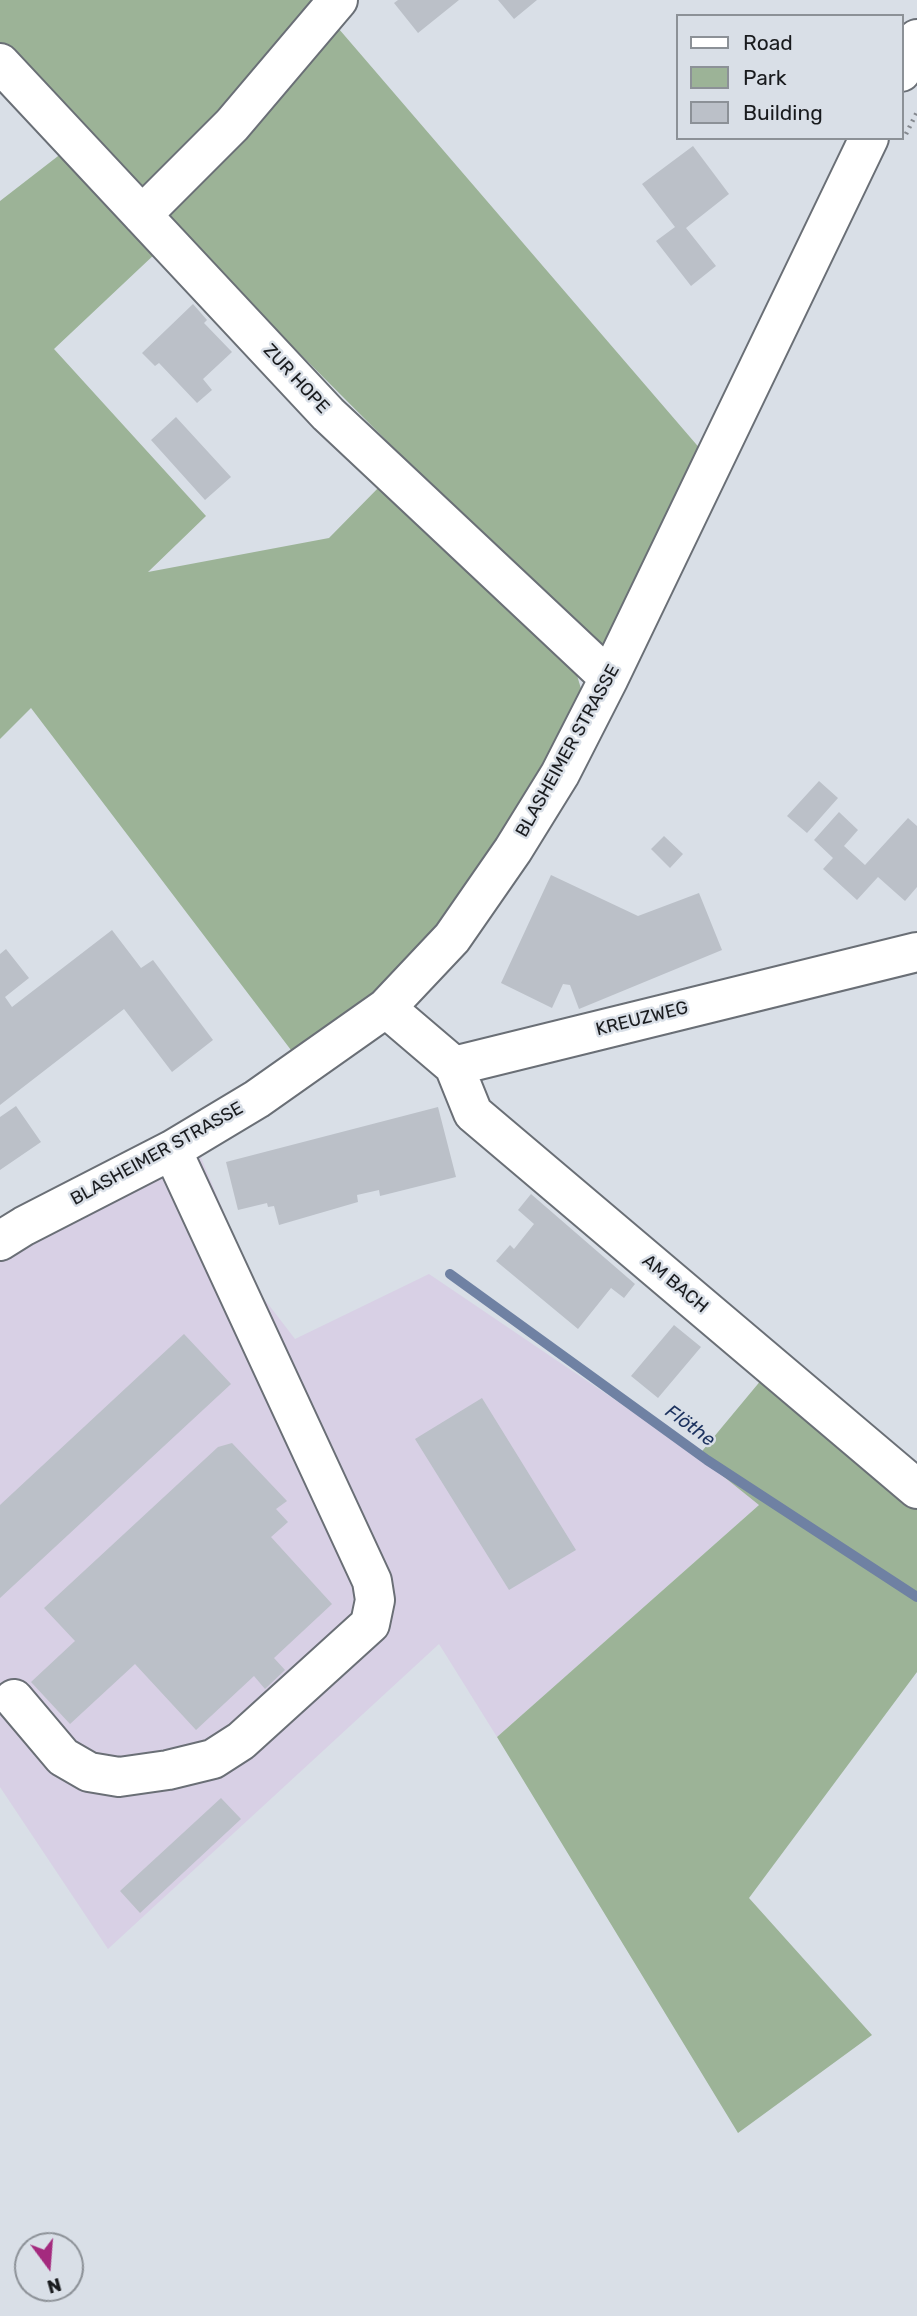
<!DOCTYPE html>
<meta charset="utf-8">
<style>
body{margin:0}
#map{position:relative;width:917px;height:2316px;overflow:hidden;background:#d9dfe7;font-family:Rubik,sans-serif}
canvas{display:block}
.legend{position:absolute;left:676px;top:14px;width:228px;height:126px;box-sizing:border-box;background:#d9dfe7;border:2px solid #8c9197;margin:0;padding:9px 12px;list-style:none;font-size:21px;color:#191b1e}
.legend li{display:flex;align-items:center;gap:14px;height:35px}
.legend b{width:35px;border:2px solid #8c9197}
.north{position:absolute;left:14px;top:2232px;width:70px;height:70px;box-sizing:border-box;background:#d9dfe7;border:2px solid #8c9197;border-radius:50%;rotate:164deg;font-size:19px;font-weight:700;line-height:28px;text-align:center;color:#191b1e}
.north::after{content:'';display:block;margin:auto;width:24px;height:32px;background:#a42a7e;clip-path:polygon(50% 0,100% 100%,50% 72%,0 100%)}
</style>
<div id="map">
<canvas width="917" height="2316"></canvas>
<ul class="legend">
<li><b style="height:9px;background:#fff"></b>Road</li>
<li><b style="height:19px;background:#9cb397"></b>Park</li>
<li><b style="height:19px;background:#bbc0c8"></b>Building</li>
</ul>
<div class="north">N</div>
</div>
<script>
const c = document.querySelector('canvas').getContext('2d');
c.lineJoin = 'round';
function fill(path, color) {
  c.fillStyle = color;
  c.fill(path, 'evenodd');
}
function shape(rows) {
  const path = new Path2D();
  for (const r of rows) {
    path.moveTo(r[0], r[1]);
    for (let i = 2; i < r.length; i += 2) path.lineTo(r[i], r[i + 1]);
  }
  return path;
}
function stroke(path, color, width, dash) {
  c.strokeStyle = color;
  c.lineWidth = width;
  c.lineCap = dash ? 'butt' : 'round';
  c.setLineDash(dash || []);
  c.stroke(path);
}
function label(font, color, halo, rows, align = 'center') {
  c.font = font + ' Rubik,sans-serif';
  c.lineWidth = 5;
  c.setLineDash([]);
  c.textBaseline = 'middle';
  c.strokeStyle = halo;
  c.fillStyle = color;
  for (const [text, x, y, turn = 0] of rows) {
    c.save();
    c.translate(x, y);
    c.rotate((+turn || 0) * Math.PI / 180);
    c.textAlign = isNaN(turn) ? turn : align;
    if (halo) c.strokeText(text, 0, 0);
    c.fillText(text, 0, 0);
    c.restore();
  }
}
const industrial = shape([
 [200,1155,255,1287,295,1339,429,1274,698,1456,760,1504,497,1737,439,1644,108,1949,0,1787,0,1257]
]);
const green = shape([
 [0,0,314,0,702,451,601,656,76,129,0,43],
 [62,153,157,252,54,349,206,516,148,572,329,538,383,483,573,662,582,692,535,783,459,902,377,989,294,1054,31,708,0,739,0,201],
 [767,1373,917,1501,917,1672,749,1898,872,2035,738,2133,497,1737,759,1505,698,1456]
]);
const stream = shape([
 [450,1274,707,1460,917,1597]
]);
const building = shape([
 [398,0,459,0,418,33,394,3],
 [498,0,537,0,514,19],
 [693,146,729,194,686,228,716,266,691,286,656,241,675,227,642,184],
 [193,304,207,320,204,323,232,352,203,379,212,390,197,403,159,363,155,366,142,353],
 [176,417,231,477,205,500,151,440],
 [819,781,838,798,807,833,787,816],
 [839,812,858,830,844,846,865,865,908,818,917,826,917,887,905,901,878,877,857,900,823,869,833,858,814,840],
 [664,836,683,854,670,868,651,849],
 [551,875,638,916,699,893,722,950,579,1009,570,985,563,984,552,1008,501,983],
 [112,930,141,968,153,960,213,1040,172,1072,124,1009,0,1105,0,954,6,949,29,978,5,997,12,1007],
 [16,1106,41,1142,0,1170,0,1117],
 [438,1107,456,1177,380,1196,379,1190,357,1195,358,1202,279,1225,274,1206,268,1207,267,1203,238,1210,226,1162],
 [531,1194,635,1284,624,1298,611,1288,578,1329,496,1261,510,1245,514,1249,534,1224,518,1210],
 [674,1325,701,1347,658,1398,631,1376],
 [184,1334,231,1384,0,1598,0,1505],
 [482,1398,576,1550,509,1590,415,1439],
 [232,1443,287,1501,276,1509,288,1522,271,1537,332,1604,274,1658,285,1670,265,1689,254,1676,196,1730,135,1664,70,1724,31,1682,75,1641,44,1608,218,1447],
 [221,1798,241,1819,140,1913,120,1891]
]);
const path = shape([
 [906,134,917,112]
]);
const minor = shape([
 [0,63,328,414,609,678],
 [901,72,917,39],
 [142,215,232,125,338,0],
 [386,1008,454,1066,917,952],
 [454,1066,473,1113,917,1489],
 [0,1241,24,1226,172,1150,257,1099,386,1008,452,938,513,850,560,774,609,678,869,138],
 [14,1699,63,1757,89,1772,119,1777,168,1770,213,1759,241,1741,370,1624,375,1600,372,1581,172,1150]
]);
const streetNames = [
 ["ZUR HOPE",296,379,47],
 ["BLASHEIMER STRASSE",568,751,-61],
 ["KREUZWEG",642,1019,-14],
 ["BLASHEIMER STRASSE",157,1154,-29],
 ["AM BACH",675,1284,40]
];
const waterNames = [
 ["Flöthe",690,1426,36]
];
fill(industrial, '#d8d0e5');
fill(green, '#9cb397');
stroke(stream, '#6f81a3', 10);
fill(building, '#bbc0c8');
stroke(minor, '#6a6f76', 42);
stroke(path, '#85898f', 4.5, [2, 5]);
stroke(minor, '#fff', 38);
label('18px', '#191b1e', '#d9dfe7', streetNames);
label('italic 19px', '#1b315e', '#d9dfe7', waterNames);
</script>
